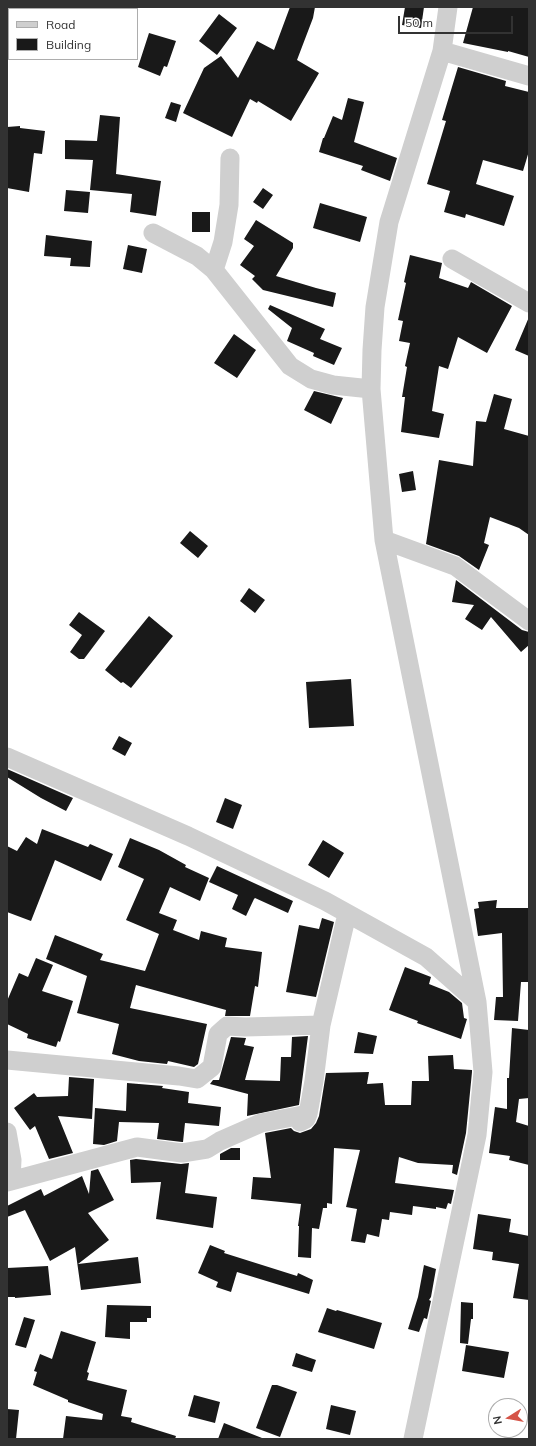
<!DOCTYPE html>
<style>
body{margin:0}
#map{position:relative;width:536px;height:1446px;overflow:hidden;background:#fff;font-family:Mulish,sans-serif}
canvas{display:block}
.frame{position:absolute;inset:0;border:8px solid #323232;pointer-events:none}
.legend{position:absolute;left:8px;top:8px;width:130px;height:52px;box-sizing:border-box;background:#fff;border:1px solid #adadad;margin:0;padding:5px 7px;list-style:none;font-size:12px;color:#323232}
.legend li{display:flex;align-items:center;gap:8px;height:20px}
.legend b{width:20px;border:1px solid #adadad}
.north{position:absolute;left:488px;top:1398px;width:40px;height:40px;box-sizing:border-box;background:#fff;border:1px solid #adadad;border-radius:50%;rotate:259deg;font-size:11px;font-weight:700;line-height:16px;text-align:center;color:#323232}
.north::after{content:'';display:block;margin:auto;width:14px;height:18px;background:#d55448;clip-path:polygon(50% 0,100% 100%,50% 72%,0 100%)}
.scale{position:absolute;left:398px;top:16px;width:115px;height:18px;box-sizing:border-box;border:2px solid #323232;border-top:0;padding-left:5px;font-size:12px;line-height:14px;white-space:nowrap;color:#323232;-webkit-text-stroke:3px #fff;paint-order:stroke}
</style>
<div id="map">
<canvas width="536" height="1446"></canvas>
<div class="frame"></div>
<ul class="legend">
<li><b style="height:5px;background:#cfcfcf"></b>Road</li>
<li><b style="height:11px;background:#191919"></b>Building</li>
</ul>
<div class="north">N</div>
<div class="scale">50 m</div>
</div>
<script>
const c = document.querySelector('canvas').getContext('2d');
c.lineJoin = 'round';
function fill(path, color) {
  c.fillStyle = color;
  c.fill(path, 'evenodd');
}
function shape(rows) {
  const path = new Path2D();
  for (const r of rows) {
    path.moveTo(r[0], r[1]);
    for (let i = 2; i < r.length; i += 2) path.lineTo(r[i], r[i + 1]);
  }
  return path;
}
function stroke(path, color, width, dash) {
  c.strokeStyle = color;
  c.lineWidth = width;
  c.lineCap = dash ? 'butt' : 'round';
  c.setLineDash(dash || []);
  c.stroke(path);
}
const building = shape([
 [290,7,315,7,313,18,297,60,319,73,291,121,258,101,257,103,250,99,232,137,183,113,204,68,221,56,238,78,257,41,274,50],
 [405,7,424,7,421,28,402,25],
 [473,7,529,7,529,57,508,51,508,52,463,43],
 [219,14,237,28,217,55,199,41],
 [149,33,176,41,167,67,164,66,160,76,138,67],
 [458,67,506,81,505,86,529,92,529,151,523,171,483,160,476,184,514,196,504,226,466,214,465,218,444,212,450,191,427,184,446,121,442,120],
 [348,98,364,102,354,142,397,158,390,181,361,170,363,166,319,152,323,138,324,138,333,116,342,120],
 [171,102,181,105,176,122,165,118],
 [100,115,120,117,116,174,161,181,156,216,130,212,132,194,90,190,93,160,65,159,65,140,97,141],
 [20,126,20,128,45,131,42,154,34,153,29,192,7,188,7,127],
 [263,188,273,195,263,209,253,202],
 [66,190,90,192,88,213,64,211],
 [320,203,367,217,360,242,313,228],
 [192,212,210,212,210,232,192,232],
 [256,220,293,243,293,248,276,276,316,288,336,293,333,307,263,290,252,279,255,276,240,265,254,246,244,239],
 [46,235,92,241,90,267,70,266,71,258,44,256],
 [128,245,147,249,142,273,123,269],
 [410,255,442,263,439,278,468,288,471,282,512,306,487,353,458,337,448,369,439,366,432,411,444,414,439,438,401,432,405,397,402,397,407,367,405,366,410,343,399,341,403,321,398,320,406,283,404,282],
 [270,305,325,329,320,339,342,348,334,365,313,356,314,353,287,341,292,328,268,309],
 [529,317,529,356,515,350],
 [234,334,256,350,237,378,214,363],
 [314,391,343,398,331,424,304,410],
 [494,394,512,399,504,429,529,436,529,535,519,528,490,517,484,543,489,545,479,570,459,556,426,544,439,460,473,466,476,421,486,422],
 [413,471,416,490,402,492,399,474],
 [190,531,208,546,198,558,180,543],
 [456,580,522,630,529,632,529,645,521,652,491,617,482,630,465,619,474,605,452,602],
 [249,588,265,600,255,613,240,601],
 [79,612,105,631,84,659,79,659,70,652,82,635,69,625],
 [149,616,173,636,131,688,123,682,121,683,105,670],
 [351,679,354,726,309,728,306,682],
 [119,736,132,743,125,756,112,749],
 [7,769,73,798,66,811,41,798,7,777],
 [225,798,242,805,233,829,216,822],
 [42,829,88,847,90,844,113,854,101,881,55,860,31,921,7,912,7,846,17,851,26,837,37,844],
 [130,838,159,850,186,865,185,867,209,878,200,901,170,887,159,913,177,920,173,930,199,940,201,931,227,938,225,947,262,952,258,987,255,986,250,1016,225,1016,226,1010,136,985,130,1008,207,1024,198,1064,194,1067,168,1061,167,1064,139,1061,112,1054,119,1024,77,1013,87,976,46,959,55,935,103,954,100,960,145,971,159,934,126,920,144,879,118,867],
 [323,840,344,853,329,878,308,865],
 [217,866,293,901,288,913,255,898,254,899,246,916,232,909,238,895,209,882],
 [497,900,496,908,529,908,529,982,521,982,518,1021,494,1020,496,997,503,997,502,933,478,936,474,909,479,908,478,902],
 [322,918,334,922,316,997,286,992,299,925,319,929],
 [36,958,53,965,42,991,73,1001,60,1042,58,1041,56,1047,27,1038,28,1034,7,1024,7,1001,19,973,28,977],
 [405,967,431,977,429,984,449,992,462,1003,464,1018,467,1019,461,1039,417,1023,418,1021,389,1010],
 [512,1028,529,1030,529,1098,519,1099,516,1122,529,1126,529,1165,509,1160,510,1156,489,1153,495,1107,507,1109,507,1078,509,1078],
 [358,1032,377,1036,373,1054,354,1053],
 [308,1036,299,1105,247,1116,248,1094,210,1084,213,1080,219,1080,231,1037,246,1038,244,1045,254,1047,245,1080,280,1081,281,1057,291,1057,292,1037],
 [453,1055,454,1069,472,1070,472,1072,466,1133,457,1175,452,1173,453,1165,418,1163,399,1157,395,1183,454,1190,451,1204,448,1203,446,1209,436,1207,436,1209,413,1206,412,1215,390,1212,389,1220,382,1219,379,1237,367,1234,365,1243,351,1241,357,1209,346,1207,360,1150,334,1148,332,1204,327,1203,327,1208,323,1208,319,1229,312,1228,311,1258,298,1257,299,1226,298,1226,301,1204,251,1199,253,1177,271,1178,265,1133,291,1128,294,1131,300,1133,311,1129,316,1123,319,1116,326,1073,369,1072,367,1084,383,1083,385,1105,411,1105,412,1081,429,1081,428,1056],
 [69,1077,94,1079,92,1119,58,1116,73,1153,49,1159,35,1126,30,1130,14,1108,34,1093,37,1097,68,1096],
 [127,1083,163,1086,162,1088,189,1092,188,1103,221,1107,219,1126,185,1123,183,1142,182,1142,157,1139,159,1123,119,1122,117,1141,104,1145,93,1144,95,1108,126,1111],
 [231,1148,240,1148,240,1160,220,1160,220,1154],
 [136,1159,181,1164,189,1163,185,1193,217,1197,213,1228,156,1219,161,1182,131,1183,130,1160],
 [98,1169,114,1200,88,1213,109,1240,78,1264,138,1257,141,1283,81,1290,75,1247,50,1261,25,1210,7,1217,7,1206,41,1189,44,1196,82,1176,89,1194,91,1171],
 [478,1214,511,1219,509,1232,529,1236,529,1300,513,1298,519,1264,492,1260,493,1252,473,1249],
 [210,1245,225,1251,224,1253,297,1276,298,1273,313,1280,309,1294,237,1272,231,1292,216,1287,218,1282,198,1273],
 [424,1265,436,1269,431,1297,429,1300,431,1301,427,1319,424,1318,419,1332,408,1329,418,1297],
 [48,1266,51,1295,15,1298,15,1297,7,1297,7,1268],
 [461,1302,473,1303,473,1319,471,1319,468,1344,460,1343],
 [107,1305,151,1306,151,1318,147,1318,147,1322,130,1322,130,1339,105,1337],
 [327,1308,336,1311,337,1310,382,1323,374,1349,318,1332],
 [24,1317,35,1320,26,1348,15,1345],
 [61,1331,96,1342,87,1372,89,1373,87,1380,127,1390,121,1416,132,1418,131,1422,176,1436,175,1439,63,1439,66,1416,102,1420,103,1414,68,1402,68,1400,33,1385,37,1372,34,1371,40,1354,52,1359],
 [466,1345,509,1352,504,1378,462,1371],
 [296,1353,316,1360,312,1372,292,1366],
 [272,1385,277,1385,297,1392,280,1437,256,1428],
 [194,1395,220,1402,215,1423,188,1416],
 [331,1405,356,1411,350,1435,326,1429],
 [7,1409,19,1410,16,1439,7,1439],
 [224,1423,262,1438,262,1439,218,1439]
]);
const minor = shape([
 [442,51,529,76],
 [153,233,197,256,214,270,290,366,311,379,333,385,371,389],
 [452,259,529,303],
 [214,270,223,242,229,205,230,158],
 [384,540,455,566,529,621],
 [7,757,188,836,325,901,426,957,477,1002],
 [7,1060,179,1076,197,1079,212,1067,218,1034,227,1026,245,1027,321,1025],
 [300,1122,306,1119,308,1114,314,1081,321,1025,347,914],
 [7,1132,12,1160,11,1180],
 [7,1182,137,1147,182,1153,207,1149,220,1141,261,1123,308,1114],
 [413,1439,477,1135,483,1072,477,1002,384,540,371,389,372,350,375,307,389,222,442,51,448,7]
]);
fill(building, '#191919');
stroke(minor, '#cfcfcf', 19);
</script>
